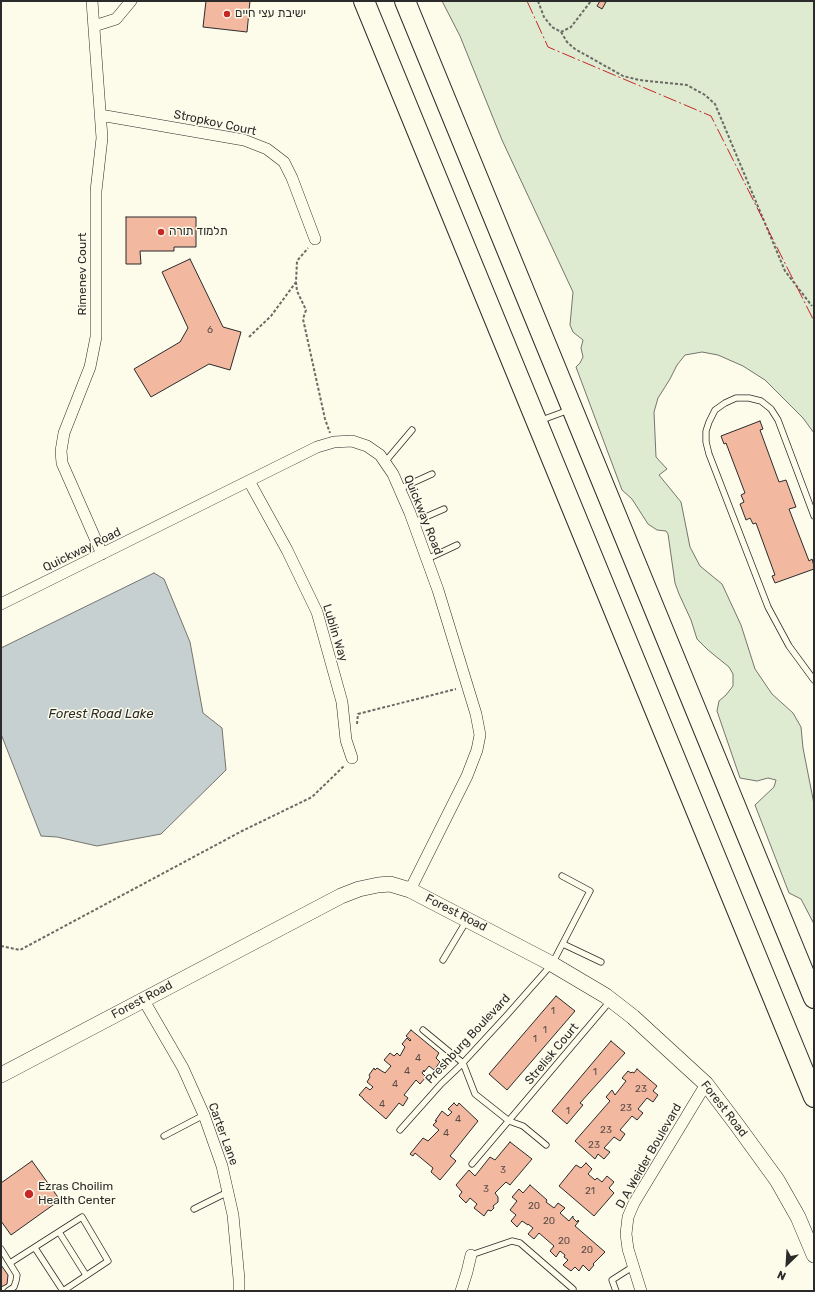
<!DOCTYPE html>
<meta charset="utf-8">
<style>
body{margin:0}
#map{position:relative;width:815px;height:1292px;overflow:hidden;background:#fdfbea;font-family:Rubik,sans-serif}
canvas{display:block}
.frame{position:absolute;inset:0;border:2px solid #2b2b2b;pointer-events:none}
.north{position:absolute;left:767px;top:1244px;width:40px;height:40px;-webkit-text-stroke:3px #fdfbea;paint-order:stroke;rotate:205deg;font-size:11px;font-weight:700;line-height:16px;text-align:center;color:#2b2b2b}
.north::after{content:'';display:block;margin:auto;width:14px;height:18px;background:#2b2b2b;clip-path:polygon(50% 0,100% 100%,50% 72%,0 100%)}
</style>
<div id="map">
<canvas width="815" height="1292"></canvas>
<div class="frame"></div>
<div class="north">N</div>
</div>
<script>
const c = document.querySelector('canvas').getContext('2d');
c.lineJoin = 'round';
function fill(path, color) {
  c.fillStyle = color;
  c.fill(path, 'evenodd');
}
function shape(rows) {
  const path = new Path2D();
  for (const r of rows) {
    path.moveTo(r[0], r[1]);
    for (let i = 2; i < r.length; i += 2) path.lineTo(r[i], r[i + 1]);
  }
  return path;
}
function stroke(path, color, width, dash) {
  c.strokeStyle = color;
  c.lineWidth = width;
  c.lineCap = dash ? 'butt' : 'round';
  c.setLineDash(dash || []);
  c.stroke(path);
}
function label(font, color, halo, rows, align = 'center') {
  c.font = font + ' Rubik,"Noto Sans Hebrew",sans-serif';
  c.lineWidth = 3;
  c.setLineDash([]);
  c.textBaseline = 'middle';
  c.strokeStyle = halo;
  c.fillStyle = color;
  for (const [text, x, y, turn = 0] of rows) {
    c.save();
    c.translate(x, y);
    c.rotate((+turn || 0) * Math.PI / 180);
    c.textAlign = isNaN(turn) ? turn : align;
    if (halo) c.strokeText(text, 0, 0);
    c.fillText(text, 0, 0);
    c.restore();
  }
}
const green = shape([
 [442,1,814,1,814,433,803,418,765,380,743,366,718,355,702,352,685,355,677,365,670,379,658,398,654,412,656,457,667,469,659,475,681,502,690,547,700,566,722,584,741,625,755,669,772,694,793,713,801,727,803,748,814,804,814,924,801,899,789,893,755,805,774,787,776,780,768,778,757,781,740,778,717,711,719,701,726,695,733,686,733,674,729,667,708,650,697,639,691,620,679,594,675,583,668,534,666,531,657,530,648,524,632,499,622,490,576,367,580,363,583,357,581,348,583,340,573,332,570,325,573,292,502,140,460,36,442,1]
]);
const water = shape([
 [154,573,164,579,190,642,203,713,222,728,226,770,161,834,97,846,57,837,41,836,1,734,1,648,154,573]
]);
const building = shape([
 [206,1,250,1,247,32,203,27,206,1],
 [600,1,606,2,602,9,597,6,600,1],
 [126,217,196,217,196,247,174,247,174,251,140,251,141,264,126,264,126,217],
 [190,259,223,327,241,332,230,370,209,364,151,397,134,369,180,342,188,328,162,272,190,259],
 [760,421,763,429,760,430,779,482,786,480,796,507,789,509,809,561,812,559,814,566,814,569,775,583,772,576,775,575,756,523,753,524,750,518,746,520,740,504,744,502,741,495,745,493,726,443,724,444,721,436,760,421],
 [556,996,575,1011,507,1090,489,1074,556,996],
 [411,1030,439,1053,436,1058,440,1062,434,1070,429,1066,424,1072,424,1070,422,1073,426,1077,420,1084,416,1080,404,1095,408,1098,403,1106,399,1103,386,1119,363,1099,363,1098,359,1095,366,1087,370,1090,373,1087,367,1082,370,1077,369,1075,374,1068,375,1070,377,1068,385,1073,391,1066,384,1060,390,1053,394,1056,397,1053,400,1056,405,1047,402,1044,407,1038,410,1041,411,1040,406,1036,411,1030],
 [611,1041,625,1053,580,1103,583,1105,567,1124,552,1111,611,1041],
 [637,1069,657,1086,653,1091,658,1095,653,1102,647,1098,638,1109,643,1113,637,1120,632,1116,620,1130,625,1134,620,1141,614,1137,604,1148,610,1152,604,1159,598,1154,595,1159,575,1141,610,1101,606,1097,612,1090,615,1095,626,1081,622,1078,628,1071,631,1073,632,1072,634,1073,637,1069],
 [454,1103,457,1106,459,1103,478,1121,450,1156,455,1160,456,1161,440,1180,431,1172,433,1168,415,1153,413,1156,410,1154,423,1138,428,1141,439,1130,433,1125,437,1121,435,1121,442,1111,448,1116,452,1112,448,1109,454,1103],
 [510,1142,532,1159,510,1185,506,1182,495,1193,498,1197,498,1202,493,1206,494,1208,491,1211,488,1210,484,1216,474,1208,477,1204,470,1198,466,1203,459,1196,462,1192,456,1185,469,1170,475,1176,490,1157,495,1160,510,1142],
 [32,1161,60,1200,11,1235,1,1221,1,1183,32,1161],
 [586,1163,592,1169,588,1174,595,1180,597,1178,602,1182,607,1176,614,1182,609,1188,614,1193,594,1216,559,1186,576,1165,581,1168,586,1163],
 [530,1185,547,1200,546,1202,554,1208,558,1203,565,1208,560,1213,569,1221,573,1216,573,1218,577,1222,578,1220,579,1221,575,1226,605,1252,593,1264,594,1265,589,1271,583,1265,579,1271,575,1267,571,1271,563,1265,568,1260,564,1257,565,1255,560,1251,556,1257,550,1251,554,1246,539,1233,534,1239,528,1234,533,1228,528,1224,528,1225,522,1221,517,1227,511,1221,516,1215,510,1210,517,1201,512,1197,519,1189,523,1193,530,1185],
 [1,1265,8,1275,7,1284,1,1287,1,1265]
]);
const path = shape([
 [538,1,544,17,552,27,561,32,571,27,591,1],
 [561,32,567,42,575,49,623,76,639,80,687,85,705,95,715,104,785,271,812,306],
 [296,282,297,291,306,310,303,319,325,419,330,433],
 [249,337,271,316,296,282,297,261,308,248],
 [357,724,358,714,456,689],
 [1,946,20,950,242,831,312,797,345,765]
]);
const lane = shape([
 [539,421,569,410],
 [385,462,412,430],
 [399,489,432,474],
 [814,516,778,420,771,409,761,401,749,398,736,398,725,403,715,410,709,422,706,431,706,442,709,454,768,607,789,646,814,680],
 [414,522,444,509],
 [427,559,457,545],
 [563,944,601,962],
 [443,960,467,920],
 [423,1030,463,1063,475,1094,509,1121,523,1126,546,1145],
 [400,1130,441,1084,460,1066,507,1015,552,964,590,891,562,876],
 [164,1136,204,1115],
 [472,1164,611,1000],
 [194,1209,228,1192],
 [59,1232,86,1275],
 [1,1249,17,1275,16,1281,14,1287,8,1291],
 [471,1255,512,1241,520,1243,573,1289],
 [10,1263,82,1217,108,1261,63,1291,35,1248],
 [616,1291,612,1280,634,1266]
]);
const street = shape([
 [92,1,102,138,96,191,96,337,90,367,64,433,61,451,62,463,102,554],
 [94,26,116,19,131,1],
 [100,115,244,140,267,149,284,162,292,178,315,239],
 [249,481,287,550,317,612,342,702,346,740,352,758],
 [1,604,317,447,334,442,352,441,367,446,380,455,393,474,410,513,438,590,476,714,480,735,477,750,467,776,410,890],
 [143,999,183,1068,204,1115,222,1166,233,1215,239,1279,239,1291],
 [461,1291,467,1272,471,1255],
 [641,1291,628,1249,626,1234,628,1217,634,1203,706,1084]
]);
const secondary = shape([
 [1,1075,341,896,359,889,378,885,390,884,410,890,552,964,606,996,633,1017,706,1084,737,1125,777,1180,798,1217,814,1255]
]);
const highway = shape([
 [364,1,814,1097],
 [405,1,814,998]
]);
const power = shape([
 [527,1,548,47,711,116,814,321]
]);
const markers = [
 [227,14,4,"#c62828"],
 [161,232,4,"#c62828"],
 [29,1194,5,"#c62828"]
];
const numberNames = [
 ["6",210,330],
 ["1",553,1011],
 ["1",545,1030],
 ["1",535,1039],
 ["4",418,1058],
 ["4",407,1071],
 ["1",595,1072],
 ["4",395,1084],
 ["23",641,1089],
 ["4",382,1104],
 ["23",626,1108],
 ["1",568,1111],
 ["4",458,1119],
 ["23",606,1130],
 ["4",446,1133],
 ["23",594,1145],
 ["3",503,1170],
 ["3",486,1189],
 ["21",590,1191],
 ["20",534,1206],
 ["20",549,1221],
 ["20",564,1241],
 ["20",587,1250]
];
const poiNames = [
 ["ישיבת עצי חיים",235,14],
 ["תלמוד תורה",169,232],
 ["Ezras Choilim",38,1187],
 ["Health Center",38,1201]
];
const streetNames = [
 ["Stropkov Court",215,123,12],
 ["Rimenev Court",83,274,-90],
 ["Quickway Road",423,515,68],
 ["Quickway Road",82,550,-26],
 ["Lublin Way",335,633,73],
 ["Forest Road",456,913,27],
 ["Forest Road",142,1000,-28],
 ["Preshburg Boulevard",468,1039,-47],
 ["Strelisk Court",552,1054,-50],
 ["Forest Road",724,1109,52],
 ["Carter Lane",223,1134,70],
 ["D A Weider Boulevard",649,1156,-60]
];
const waterNames = [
 ["Forest Road Lake",101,714]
];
fill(green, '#deebd1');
stroke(green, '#74746e', 1);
fill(water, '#c7d0d0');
stroke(water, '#74746e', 1);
fill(building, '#f2b8a0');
stroke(building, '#2b2b2b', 1);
stroke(lane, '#2b2b2b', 7);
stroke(street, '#2b2b2b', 12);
stroke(secondary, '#2b2b2b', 16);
stroke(highway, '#2b2b2b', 22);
stroke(path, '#6a6964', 2, [3, 2]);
stroke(lane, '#fdfbea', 5.5);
stroke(street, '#fdfbea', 11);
stroke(secondary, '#fdfbea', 15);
stroke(highway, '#fdfbea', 20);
stroke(power, '#c62828', 1, [14, 3, 2, 3]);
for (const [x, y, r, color] of markers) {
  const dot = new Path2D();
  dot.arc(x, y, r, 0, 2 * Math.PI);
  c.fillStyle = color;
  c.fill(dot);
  stroke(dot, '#fdfbea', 1.5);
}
label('10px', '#5d4e48', null, numberNames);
label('12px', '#2b2b2b', '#fdfbea', poiNames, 'left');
label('12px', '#2b2b2b', '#fdfbea', streetNames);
label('italic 13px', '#2b2b2b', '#fdfbea', waterNames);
</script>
